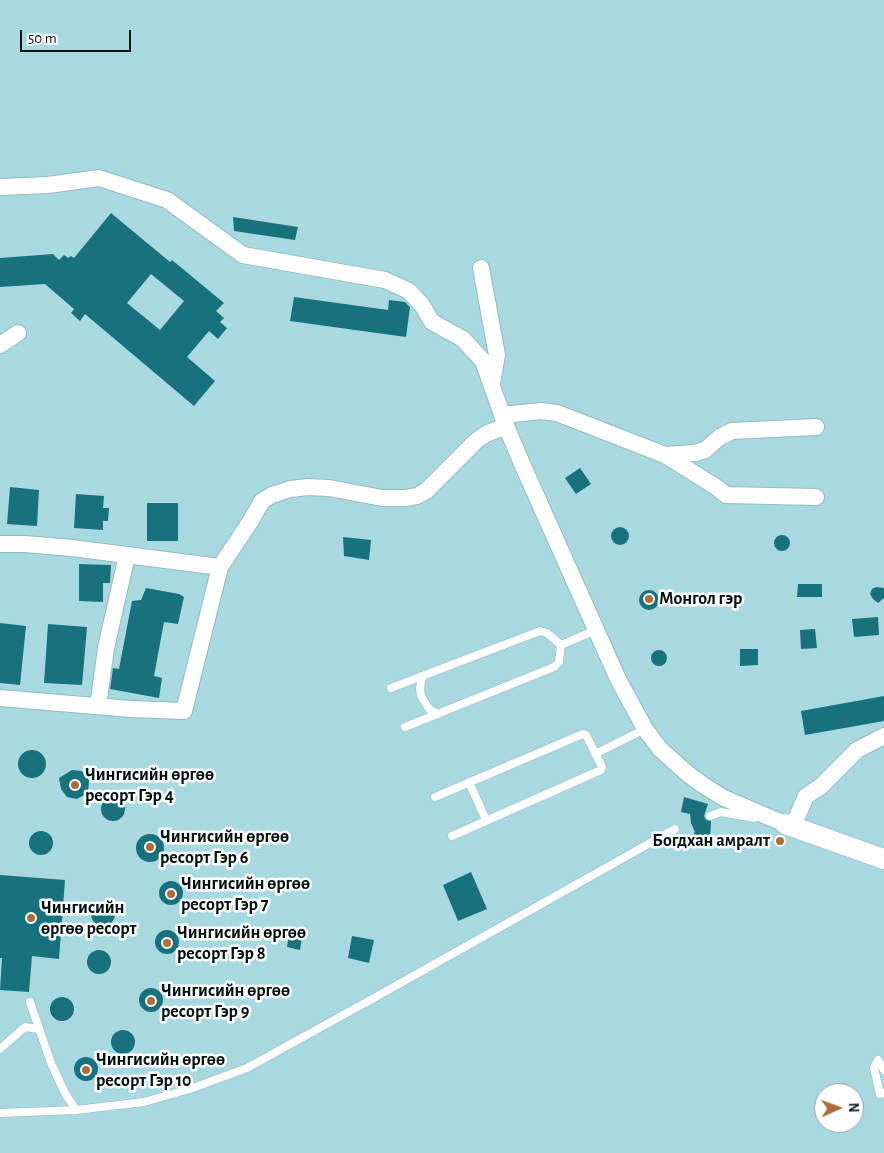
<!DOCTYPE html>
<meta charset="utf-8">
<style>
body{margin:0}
#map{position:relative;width:884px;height:1153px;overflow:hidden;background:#cef6fc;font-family:"Alegreya Sans",sans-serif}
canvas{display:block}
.north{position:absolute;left:814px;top:1083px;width:50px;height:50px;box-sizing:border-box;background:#fff;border:1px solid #9ba0a1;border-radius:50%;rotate:88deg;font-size:14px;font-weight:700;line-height:20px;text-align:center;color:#041113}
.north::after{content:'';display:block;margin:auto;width:18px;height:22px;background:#af6e38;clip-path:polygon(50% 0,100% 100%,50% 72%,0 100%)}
.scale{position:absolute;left:20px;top:30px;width:111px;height:22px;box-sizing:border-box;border:2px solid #041113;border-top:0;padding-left:6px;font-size:15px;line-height:18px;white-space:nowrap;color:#041113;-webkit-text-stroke:4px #fff;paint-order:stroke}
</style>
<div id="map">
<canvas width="884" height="1153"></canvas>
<div class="north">N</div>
<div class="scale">50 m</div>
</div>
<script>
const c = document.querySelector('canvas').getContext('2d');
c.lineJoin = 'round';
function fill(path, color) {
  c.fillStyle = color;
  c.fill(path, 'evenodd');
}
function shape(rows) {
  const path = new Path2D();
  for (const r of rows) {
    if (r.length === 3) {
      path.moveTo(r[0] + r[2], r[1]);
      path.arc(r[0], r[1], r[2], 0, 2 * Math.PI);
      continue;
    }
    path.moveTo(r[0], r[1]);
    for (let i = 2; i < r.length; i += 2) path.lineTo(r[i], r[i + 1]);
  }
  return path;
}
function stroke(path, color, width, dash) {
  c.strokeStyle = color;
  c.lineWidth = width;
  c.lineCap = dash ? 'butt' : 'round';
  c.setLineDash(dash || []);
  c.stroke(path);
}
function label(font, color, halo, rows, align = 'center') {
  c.font = font + ' "Alegreya Sans",sans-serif';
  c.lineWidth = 5;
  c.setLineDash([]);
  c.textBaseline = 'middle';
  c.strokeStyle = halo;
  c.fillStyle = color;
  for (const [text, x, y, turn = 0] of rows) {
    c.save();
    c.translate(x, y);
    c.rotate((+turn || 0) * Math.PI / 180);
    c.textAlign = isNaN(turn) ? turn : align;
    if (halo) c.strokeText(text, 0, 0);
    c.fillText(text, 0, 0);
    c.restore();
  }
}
const green = shape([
 [0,0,884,0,884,1153,0,1153],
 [824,1093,854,1093,854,1123,824,1123]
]);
const building = shape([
 [111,213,170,262,172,260,224,303,216,311,224,318,220,322,227,328,218,339,209,331,187,357,215,381,194,406,85,314,80,321,71,313,74,309,45,284,0,287,0,258,53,254,59,260,64,255,68,258,71,256,74,258],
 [151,274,184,301,160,330,127,303],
 [233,217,298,227,295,240,234,231],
 [294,297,388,310,389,300,405,302,410,307,406,337,290,321],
 [580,468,591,484,576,494,565,478],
 [10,487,39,490,37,526,7,524],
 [76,494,104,496,103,508,109,508,108,521,103,521,103,530,74,528],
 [147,503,178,503,178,541,147,541],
 [620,536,9],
 [782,543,8],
 [343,537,371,540,369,560,344,556],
 [79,564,111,565,110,583,103,583,103,602,79,601],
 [798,584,822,584,822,597,797,597],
 [876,587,884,588,884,598,878,603,873,599,870,594,872,589],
 [146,588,179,594,184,597,178,624,164,622,154,676,162,678,159,698,110,689,113,668,119,669,132,601,141,600],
 [649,600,10],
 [878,617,879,635,854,637,852,619],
 [0,623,26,626,20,685,0,683],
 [48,624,87,627,82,685,44,683],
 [815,629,817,648,801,649,800,630],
 [740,649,758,649,758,665,740,666],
 [659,658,8],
 [884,696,884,721,805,735,801,711],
 [32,764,14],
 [72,770,81,771,85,773,89,781,88,793,77,799,67,797,61,789,59,778],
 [113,809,12],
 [684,797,708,804,704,816,706,820,711,821,710,843,706,839,700,846,691,838,695,832,691,823,690,814,681,812],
 [41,843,12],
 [150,848,14],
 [471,872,487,909,458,921,443,885],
 [0,875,65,880,59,959,32,956,29,992,0,990,2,958,0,958],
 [171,893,12],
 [103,914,12],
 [290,929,303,932,300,950,287,947],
 [167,942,12],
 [352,936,374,940,369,963,348,958],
 [99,962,12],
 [151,1000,12],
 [62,1009,12],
 [123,1042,12],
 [86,1069,12]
]);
const service = shape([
 [561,645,596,630],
 [422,676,420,689,421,696,429,709,438,714],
 [391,688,540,631,547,633,561,645],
 [405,727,554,667,559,662,561,645],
 [595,754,645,729],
 [469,782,486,820],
 [435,797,583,734,586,735,602,767,601,770,452,836],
 [710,816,721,812,754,818],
 [30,1002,51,1063,65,1093,76,1110],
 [0,1049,25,1027,38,1029],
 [884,1070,878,1060,874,1068,880,1094,884,1093],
 [0,1113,76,1110,144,1102,190,1089,247,1068,374,998,675,829]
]);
const minor = shape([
 [0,187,48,185,99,178,167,200,243,255,385,280,409,291,422,305,432,322,463,339,483,361,506,426,523,466,618,679,645,729,660,749,688,774,703,785,724,798,785,824],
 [481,268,497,355,492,384],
 [0,345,18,333],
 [502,415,541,411,557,413,665,455,716,487,726,495,816,497],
 [665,455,695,453,705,450,720,437,732,431,816,427],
 [0,544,25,544,72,548,220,567,250,522,262,501,272,495,290,489,308,487,329,488,382,498,405,498,417,496,426,491,476,441,486,434,506,426],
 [0,698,131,709,184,711,220,567],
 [98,706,106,648,127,555],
 [793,826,806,796,820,787,857,750,884,736]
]);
const tertiary = shape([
 [785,824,884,859]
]);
const markers = [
 [649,599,5,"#af6e38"],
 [75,785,5,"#af6e38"],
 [780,841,5,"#af6e38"],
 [150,847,5,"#af6e38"],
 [171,894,5,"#af6e38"],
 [31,918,5,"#af6e38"],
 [167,943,5,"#af6e38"],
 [151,1001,5,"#af6e38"],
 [86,1070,5,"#af6e38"]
];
const poiNames = [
 ["Монгол гэр",659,599],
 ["Чингисийн өргөө",85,775],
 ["ресорт Гэр 4",85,796],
 ["Чингисийн өргөө",160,837],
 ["ресорт Гэр 6",160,858],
 ["Богдхан амралт",770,841,"right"],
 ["Чингисийн өргөө",181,884],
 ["ресорт Гэр 7",181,905],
 ["Чингисийн",41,908],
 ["өргөө ресорт",41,929],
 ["Чингисийн өргөө",177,933],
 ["ресорт Гэр 8",177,954],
 ["Чингисийн өргөө",161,991],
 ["ресорт Гэр 9",161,1012],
 ["Чингисийн өргөө",96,1060],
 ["ресорт Гэр 10",96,1081]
];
fill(green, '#a8d8e0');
fill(building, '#18727e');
stroke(service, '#94bbc1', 9);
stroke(minor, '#94bbc1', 18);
stroke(tertiary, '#94bbc1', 21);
stroke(service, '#fff', 8);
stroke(minor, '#fff', 16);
stroke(tertiary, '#fff', 20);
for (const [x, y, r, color] of markers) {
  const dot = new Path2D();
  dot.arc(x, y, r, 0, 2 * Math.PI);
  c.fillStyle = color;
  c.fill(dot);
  stroke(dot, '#fff', 2);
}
label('bold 18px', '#041113', '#fff', poiNames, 'left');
</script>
